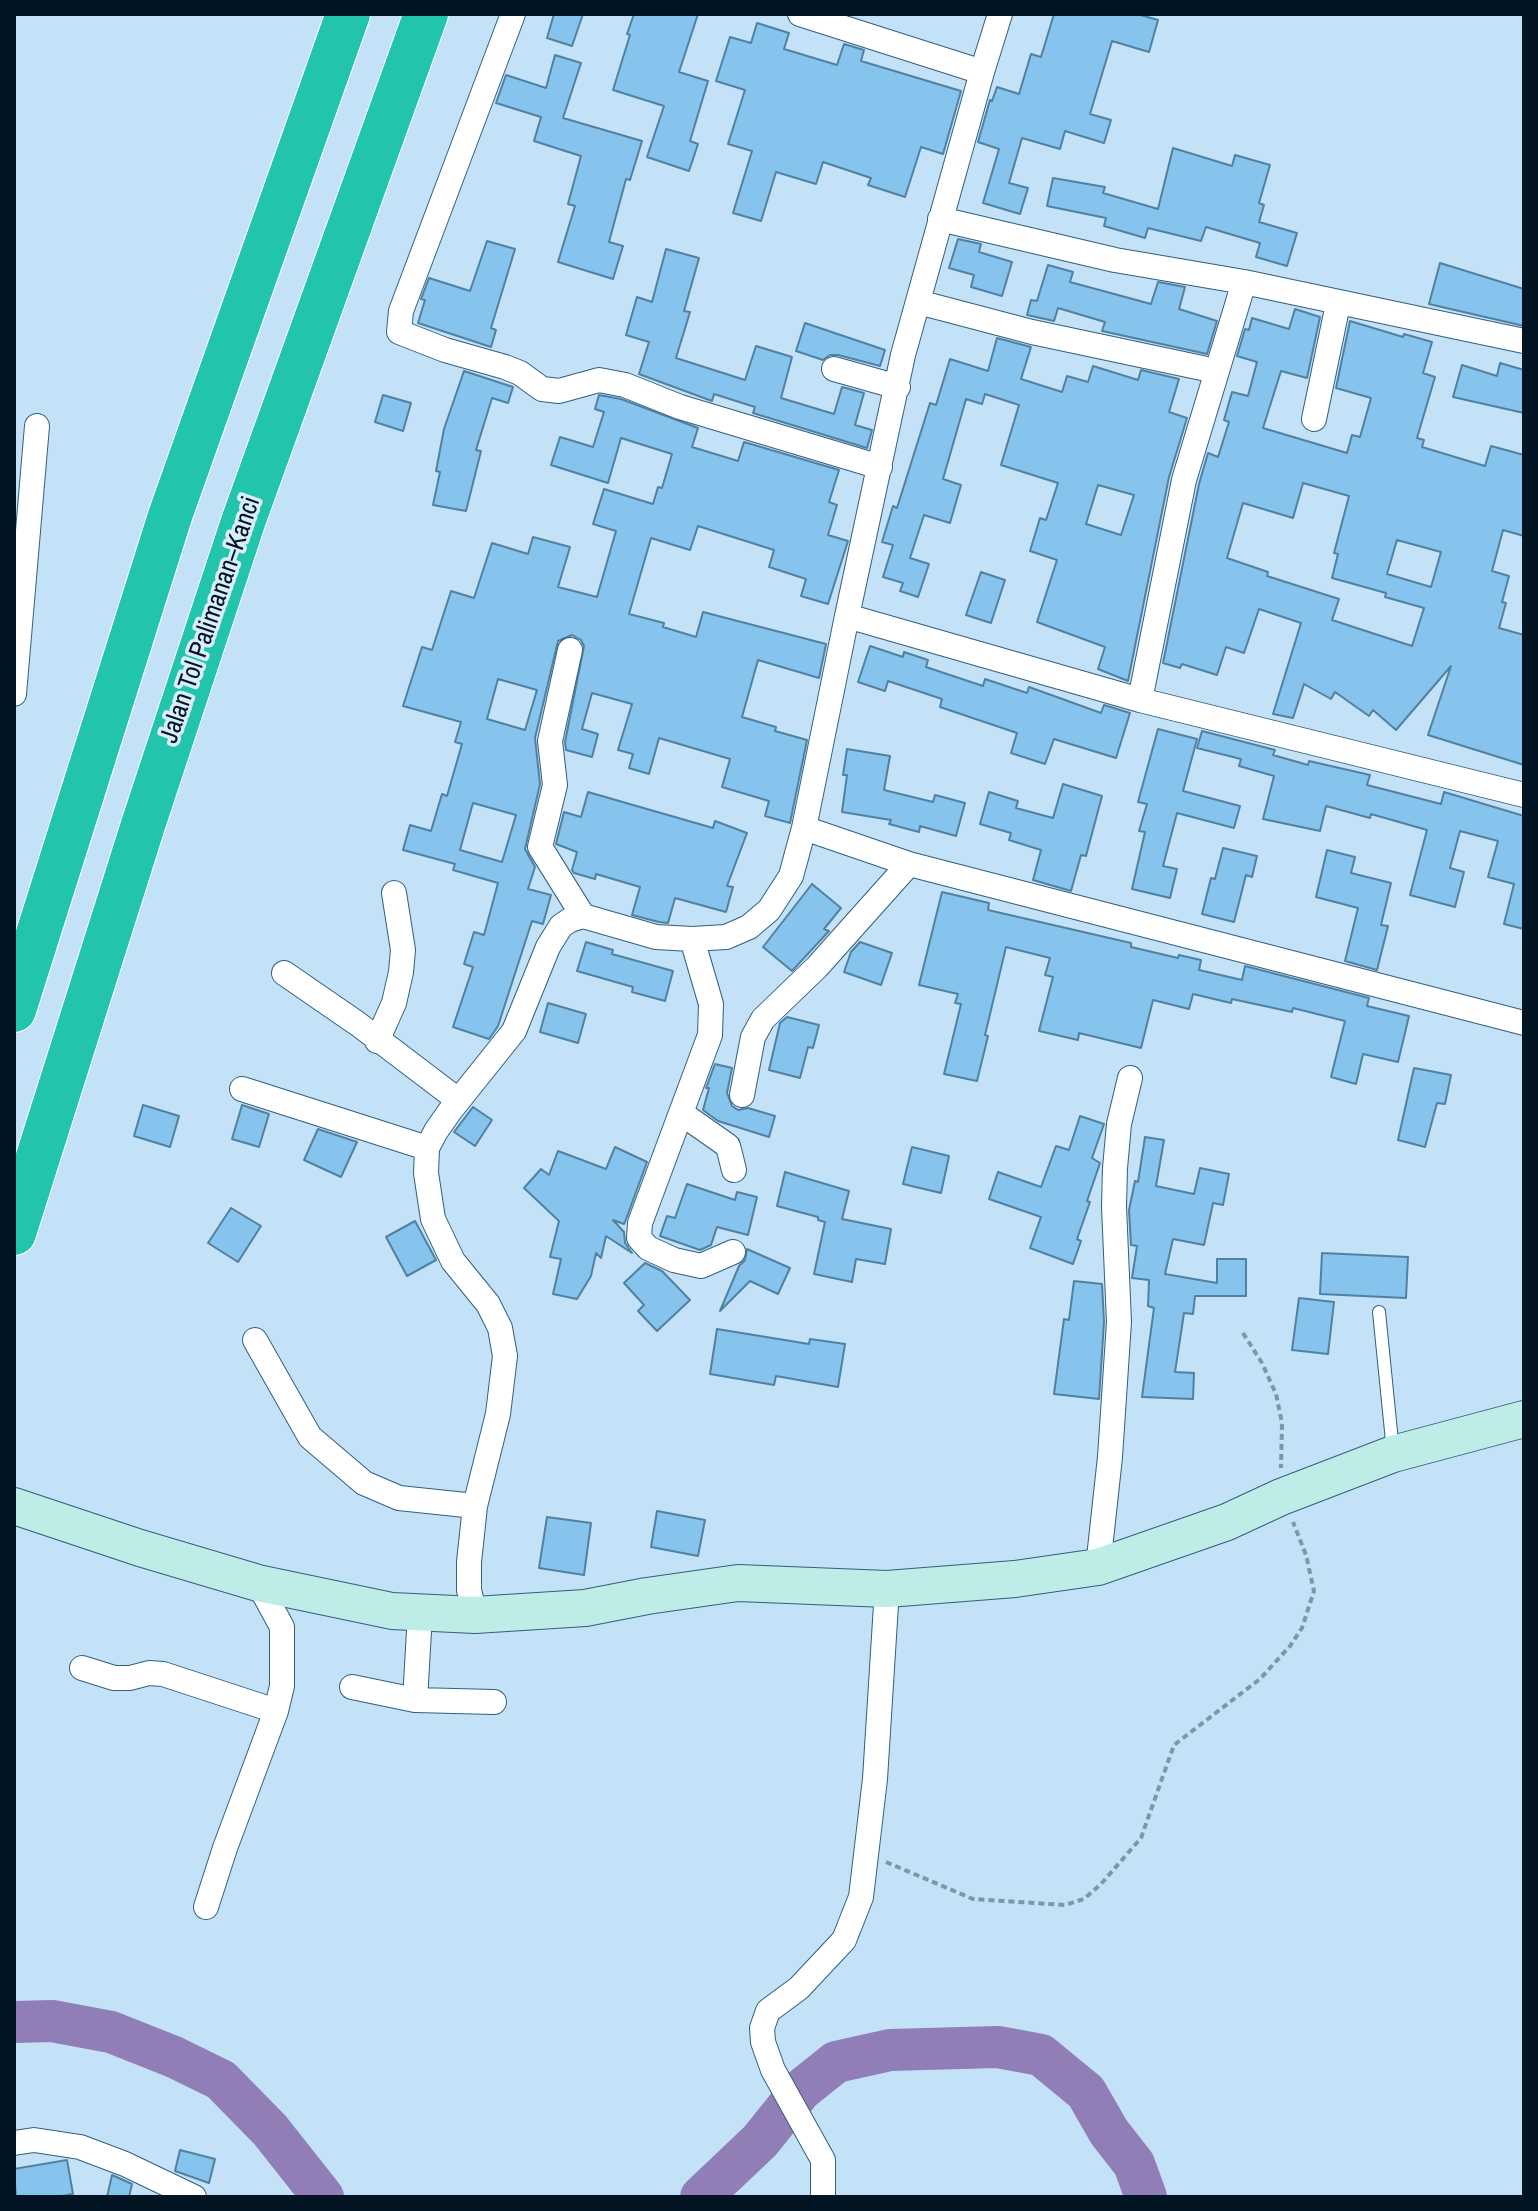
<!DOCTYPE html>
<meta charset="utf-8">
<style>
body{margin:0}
#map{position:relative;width:1538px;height:2211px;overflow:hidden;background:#c3e1f7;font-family:"Archivo Narrow",sans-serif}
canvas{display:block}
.frame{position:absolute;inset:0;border:16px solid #031522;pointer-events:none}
</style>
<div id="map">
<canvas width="1538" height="2211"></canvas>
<div class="frame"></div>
</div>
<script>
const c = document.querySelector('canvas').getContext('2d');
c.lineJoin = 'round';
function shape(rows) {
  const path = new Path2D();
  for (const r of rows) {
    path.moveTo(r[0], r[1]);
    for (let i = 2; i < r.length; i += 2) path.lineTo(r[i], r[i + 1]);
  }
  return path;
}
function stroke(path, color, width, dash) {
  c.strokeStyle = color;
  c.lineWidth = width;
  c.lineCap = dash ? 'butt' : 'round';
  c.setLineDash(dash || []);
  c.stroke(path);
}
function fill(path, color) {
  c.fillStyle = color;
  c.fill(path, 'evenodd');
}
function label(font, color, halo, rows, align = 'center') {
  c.font = font + ' "Archivo Narrow",sans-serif';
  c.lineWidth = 7;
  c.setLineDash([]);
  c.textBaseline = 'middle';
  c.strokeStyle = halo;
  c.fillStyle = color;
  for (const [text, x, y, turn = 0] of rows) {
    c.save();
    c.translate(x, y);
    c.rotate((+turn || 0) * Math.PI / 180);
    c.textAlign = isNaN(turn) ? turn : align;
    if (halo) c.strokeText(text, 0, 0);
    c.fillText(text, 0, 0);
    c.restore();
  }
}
const river = shape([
 [14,2022,52,2021,111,2032,174,2057,221,2080,270,2130,323,2197],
 [701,2197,760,2141,801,2090,836,2062,890,2050,998,2047,1041,2055,1086,2092,1109,2132,1134,2164,1146,2197]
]);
const building = shape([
 [554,14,583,14,572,46,547,38,554,14],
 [634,14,698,14,679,72,708,81,690,141,698,144,689,171,647,157,664,106,613,90,630,35,627,34,634,14],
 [1054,14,1137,14,1158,20,1149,52,1112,41,1090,114,1111,120,1104,143,1065,131,1060,149,1022,138,1009,183,1028,188,1020,214,983,203,999,149,978,142,990,100,992,101,997,87,1019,94,1031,54,1041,57,1054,14],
 [757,23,789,33,784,49,837,65,844,44,864,50,861,61,961,91,943,154,921,147,905,197,868,185,871,178,823,162,816,184,776,172,761,221,733,213,752,151,728,144,745,90,716,81,730,37,751,43,757,23],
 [555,55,581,63,563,118,642,141,630,180,626,179,609,242,623,246,613,279,558,262,575,206,568,204,581,156,534,141,541,117,496,103,506,75,546,88,555,55],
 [1173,148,1232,166,1235,155,1270,165,1259,203,1264,205,1259,222,1297,233,1287,266,1256,257,1260,243,1206,227,1201,241,1148,228,1145,238,1104,226,1106,218,1047,206,1053,178,1105,187,1103,193,1158,209,1173,148],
 [958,239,981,244,979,252,1012,262,1002,296,971,287,974,275,949,268,958,239],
 [487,241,515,249,491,328,496,330,491,347,418,323,425,300,421,299,429,278,470,291,487,241],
 [666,249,699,258,684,311,690,312,676,358,745,380,756,346,792,357,781,398,834,414,842,387,864,393,855,425,872,430,867,448,753,413,755,407,714,394,712,401,639,374,649,342,626,335,637,297,652,302,666,249],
 [1440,263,1524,289,1524,326,1429,304,1440,263],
 [1048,265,1073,272,1070,282,1151,304,1158,282,1185,287,1179,309,1217,321,1207,354,1102,331,1105,322,1058,308,1054,321,1027,315,1031,300,1037,301,1048,265],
 [1295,309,1320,317,1307,378,1281,371,1263,428,1347,453,1352,435,1360,437,1371,398,1336,388,1350,321,1403,337,1404,334,1432,342,1423,373,1435,377,1417,438,1424,440,1422,447,1485,466,1491,446,1524,455,1524,536,1503,530,1492,571,1509,576,1502,602,1506,603,1499,628,1524,635,1524,765,1428,735,1451,666,1396,730,1373,710,1369,716,1335,692,1331,699,1304,684,1293,718,1273,714,1301,623,1259,609,1244,653,1226,647,1217,675,1182,664,1180,668,1163,663,1199,484,1208,453,1218,457,1229,422,1224,420,1232,392,1248,396,1257,362,1237,356,1245,329,1249,330,1252,318,1289,329,1295,309],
 [1303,483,1349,496,1334,553,1338,554,1332,578,1386,593,1385,597,1424,608,1412,646,1332,620,1339,599,1267,576,1268,572,1227,558,1243,503,1293,518,1303,483],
 [1397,540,1441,552,1431,587,1387,574,1397,540],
 [805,323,885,350,880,366,838,355,830,355,823,360,796,351,805,323],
 [997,338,1031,347,1021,379,1062,392,1067,376,1088,382,1093,366,1138,380,1141,370,1179,379,1169,412,1187,418,1169,477,1128,681,1098,669,1105,647,1037,622,1057,560,1030,551,1040,518,1046,520,1058,483,1001,465,1019,405,985,394,982,404,966,399,943,479,961,485,950,523,924,515,910,558,929,564,918,597,900,591,903,583,883,577,893,545,882,542,893,506,897,508,930,403,936,405,950,359,988,371,997,338],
 [1098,485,1134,495,1121,535,1086,524,1098,485],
 [1500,363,1524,370,1524,413,1453,397,1462,365,1497,376,1500,363],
 [464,371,513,387,508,403,492,398,476,450,481,451,466,511,433,505,440,472,436,471,444,429,464,371],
 [383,395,411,403,403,431,375,422,383,395],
 [599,395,621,399,698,428,692,447,738,461,744,442,839,470,829,502,837,505,828,535,848,541,828,604,801,596,806,579,769,567,774,550,698,526,690,550,651,538,629,614,664,623,663,627,696,637,703,612,826,644,819,678,758,660,742,717,776,727,775,731,807,740,790,823,765,816,769,801,722,787,730,759,659,738,649,774,629,768,633,754,618,750,632,704,592,693,582,729,598,734,592,757,566,750,565,742,584,646,581,640,572,635,558,641,535,738,540,784,525,849,535,867,528,889,551,895,543,924,532,921,498,1026,489,1039,453,1027,473,967,464,964,474,932,484,935,498,883,453,870,455,864,403,850,410,825,431,831,442,794,447,796,462,744,455,742,461,722,403,706,422,647,432,650,451,591,474,598,492,543,528,554,533,537,570,547,558,587,597,597,616,531,593,524,604,489,653,504,658,487,662,488,672,454,621,438,608,483,551,465,560,437,593,447,604,412,595,409,599,395],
 [498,679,537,690,525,730,487,719,498,679],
 [473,803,516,815,502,862,460,850,473,803],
 [981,572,1005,580,991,623,966,615,981,572],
 [870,646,903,657,904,652,928,660,926,667,983,686,985,679,1027,693,1029,687,1101,713,1104,705,1130,713,1116,758,1054,739,1045,764,1011,753,1017,733,940,707,942,699,888,681,885,691,858,682,870,646],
 [1158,729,1197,739,1183,791,1240,806,1234,828,1177,813,1163,866,1177,869,1170,898,1132,889,1145,832,1139,831,1147,804,1138,802,1158,729],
 [1202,731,1275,750,1273,755,1308,765,1309,761,1370,775,1367,785,1441,804,1444,792,1524,816,1524,929,1504,924,1514,884,1488,877,1498,841,1460,831,1450,868,1464,872,1455,907,1410,895,1427,830,1371,814,1370,818,1326,806,1320,831,1263,819,1274,776,1239,766,1241,759,1197,748,1202,731],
 [847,749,890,756,884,790,933,802,935,795,965,803,956,836,920,826,919,832,889,824,891,820,842,812,847,775,843,775,847,749],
 [1063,784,1102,796,1086,856,1081,855,1071,891,1033,880,1041,850,1009,840,1011,833,980,824,989,792,1018,801,1016,808,1053,818,1063,784],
 [588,792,713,828,715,821,747,833,727,886,733,887,726,912,675,898,668,923,659,922,632,915,640,887,596,874,595,879,574,873,572,870,577,852,556,844,564,812,581,817,588,792],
 [1223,848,1257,856,1252,877,1246,875,1234,922,1202,914,1211,878,1215,879,1223,848],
 [1327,850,1355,857,1351,873,1391,883,1381,925,1388,926,1377,970,1345,961,1358,908,1316,897,1327,850],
 [812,884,841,908,824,929,829,931,792,971,763,947,812,884],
 [942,892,989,903,988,910,1131,943,1131,947,1178,958,1179,955,1201,960,1199,970,1242,980,1245,966,1369,998,1367,1006,1409,1016,1398,1062,1363,1054,1356,1084,1331,1077,1345,1021,1293,1008,1292,1012,1232,999,1231,1003,1193,994,1189,1009,1153,1000,1141,1048,1079,1033,1078,1040,1039,1031,1053,977,1045,975,1050,958,1006,947,985,1035,988,1036,977,1081,944,1074,961,1004,955,1003,958,994,919,985,942,892],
 [586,942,613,950,612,954,673,971,665,1001,632,992,633,987,577,971,586,942],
 [860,942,892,953,881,985,844,972,851,952,860,942],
 [548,1003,586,1014,578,1043,540,1032,548,1003],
 [787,1017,819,1025,813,1048,808,1047,800,1078,769,1070,780,1023,787,1017],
 [715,1064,732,1068,727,1093,732,1106,738,1110,748,1108,775,1116,769,1137,718,1121,703,1110,709,1088,706,1088,715,1064],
 [1414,1068,1451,1075,1445,1104,1437,1103,1425,1147,1398,1140,1414,1068],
 [143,1105,179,1116,170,1147,134,1136,143,1105],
 [242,1105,269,1114,259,1147,232,1139,242,1105],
 [473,1107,492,1120,475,1146,454,1132,473,1107],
 [1080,1116,1104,1124,1092,1158,1100,1163,1087,1201,1090,1202,1077,1239,1081,1241,1073,1264,1030,1248,1041,1217,989,1199,998,1172,1041,1187,1056,1146,1069,1150,1080,1116],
 [318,1129,357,1142,341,1177,304,1160,318,1129],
 [1145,1137,1164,1140,1156,1186,1194,1194,1200,1168,1229,1174,1223,1205,1213,1203,1204,1245,1173,1239,1165,1274,1217,1283,1217,1259,1246,1259,1246,1296,1195,1296,1193,1314,1184,1313,1175,1372,1194,1373,1193,1399,1142,1397,1154,1308,1148,1306,1149,1280,1132,1278,1137,1246,1131,1245,1129,1210,1135,1181,1138,1182,1145,1137],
 [615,1147,647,1162,625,1222,624,1224,613,1220,624,1232,625,1243,632,1253,606,1236,601,1258,596,1253,591,1276,577,1299,553,1294,561,1259,550,1257,559,1221,524,1188,541,1169,549,1175,558,1151,606,1169,615,1147],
 [912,1147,949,1156,941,1193,903,1184,912,1147],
 [785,1172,849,1191,842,1219,891,1229,885,1264,856,1259,852,1282,814,1274,825,1222,818,1220,818,1217,777,1206,785,1172],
 [687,1184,735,1200,737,1192,757,1197,748,1235,717,1227,711,1245,700,1250,660,1236,667,1216,675,1218,687,1184],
 [231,1208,261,1226,238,1262,208,1243,231,1208],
 [415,1221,436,1260,407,1276,386,1237,415,1221],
 [747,1249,790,1268,778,1294,750,1281,720,1311,739,1266,745,1260,747,1249],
 [1322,1253,1408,1257,1406,1298,1320,1294,1322,1253],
 [645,1263,662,1271,690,1300,657,1331,638,1311,644,1305,624,1283,645,1263],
 [1074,1281,1102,1284,1104,1322,1099,1399,1054,1394,1064,1319,1069,1320,1074,1281],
 [1299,1298,1334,1302,1328,1354,1292,1350,1299,1298],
 [717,1329,809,1344,810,1339,845,1344,838,1387,776,1376,774,1385,710,1374,717,1329],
 [657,1511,705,1520,698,1556,651,1547,657,1511],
 [547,1517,591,1523,584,1575,539,1568,547,1517],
 [180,2150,215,2159,209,2183,175,2171,180,2150],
 [67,2160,73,2194,56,2197,16,2197,14,2169,67,2160],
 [112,2175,132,2184,129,2197,107,2197,112,2175]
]);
const path = shape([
 [1243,1333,1262,1363,1276,1394,1282,1423,1281,1468],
 [886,1862,973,1899,1065,1905,1084,1899,1101,1884,1141,1838,1174,1745,1260,1679,1290,1646,1302,1628,1314,1591,1306,1555,1293,1522]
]);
const lane = shape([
 [1379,1312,1393,1451]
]);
const street = shape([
 [513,14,401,311,399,332,445,350,505,367,520,373,542,389,559,391,599,380,625,385,680,407,880,467],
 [800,14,982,72,903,355,847,616],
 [982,72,1000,14],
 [940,219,1115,260,1244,282,1524,341],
 [918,302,1032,332,1216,371],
 [834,369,898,387],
 [1314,419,1338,304],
 [570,650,550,741,555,785,540,847,583,916],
 [14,694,37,426],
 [1140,700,1184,480,1244,282],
 [804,828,909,864,1524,1023],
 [692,939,711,1004,710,1035,640,1223,639,1238,648,1248,674,1260,701,1266,733,1252],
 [284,973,358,1024,458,1100],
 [377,1041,394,1003,401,972,403,950,394,893],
 [242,1089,427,1148],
 [742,1095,753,1037,763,1019,817,967,909,864],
 [681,1113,728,1146,734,1170],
 [255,1340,310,1437,364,1483,399,1498,475,1506],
 [1098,1567,1110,1457,1119,1322,1114,1207,1115,1168,1119,1124,1130,1078],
 [420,1614,415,1700,494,1702],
 [475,1615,469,1590,469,1562,475,1506,498,1414,505,1356,500,1328,488,1304,453,1261,433,1219,426,1173,427,1148,436,1131,450,1111,514,1031,548,947,561,926,570,920,583,916,656,937,692,939,726,937,749,927,769,910,791,876,804,828,847,616,1140,700,1524,795],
 [82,1668,114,1678,130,1678,149,1673,163,1674,276,1711],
 [352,1687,415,1700],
 [206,1907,225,1848,276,1711,282,1686,282,1627,258,1583],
 [14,2143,34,2140,80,2147,125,2164,194,2197],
 [823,2197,823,2160,773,2070,763,2042,762,2028,768,2011,799,1988,844,1940,861,1897,875,1779,887,1589]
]);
const secondary = shape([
 [14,1506,140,1548,258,1583,392,1611,475,1615,585,1608,647,1596,738,1583,887,1589,1015,1579,1098,1567,1227,1522,1281,1497,1393,1454,1524,1419]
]);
const highway = shape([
 [14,1010,170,516,348,14],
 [14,1233,143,825,243,522,426,14]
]);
const streetNames = [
 ["Jalan Tol Palimanan–Kanci",211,620,-71]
];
stroke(river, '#917eb7', 42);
fill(building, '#86c4ee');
stroke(building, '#5181a1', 2);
stroke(lane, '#30607e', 14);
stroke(street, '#30607e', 26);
stroke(secondary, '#30607e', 38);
stroke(highway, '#fff', 46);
stroke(path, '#7d96a9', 4, [6, 4]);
stroke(lane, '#fff', 12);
stroke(street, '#fff', 24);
stroke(secondary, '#bdede6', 36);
stroke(highway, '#23c4ac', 44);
label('26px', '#031522', '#d9edfb', streetNames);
</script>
